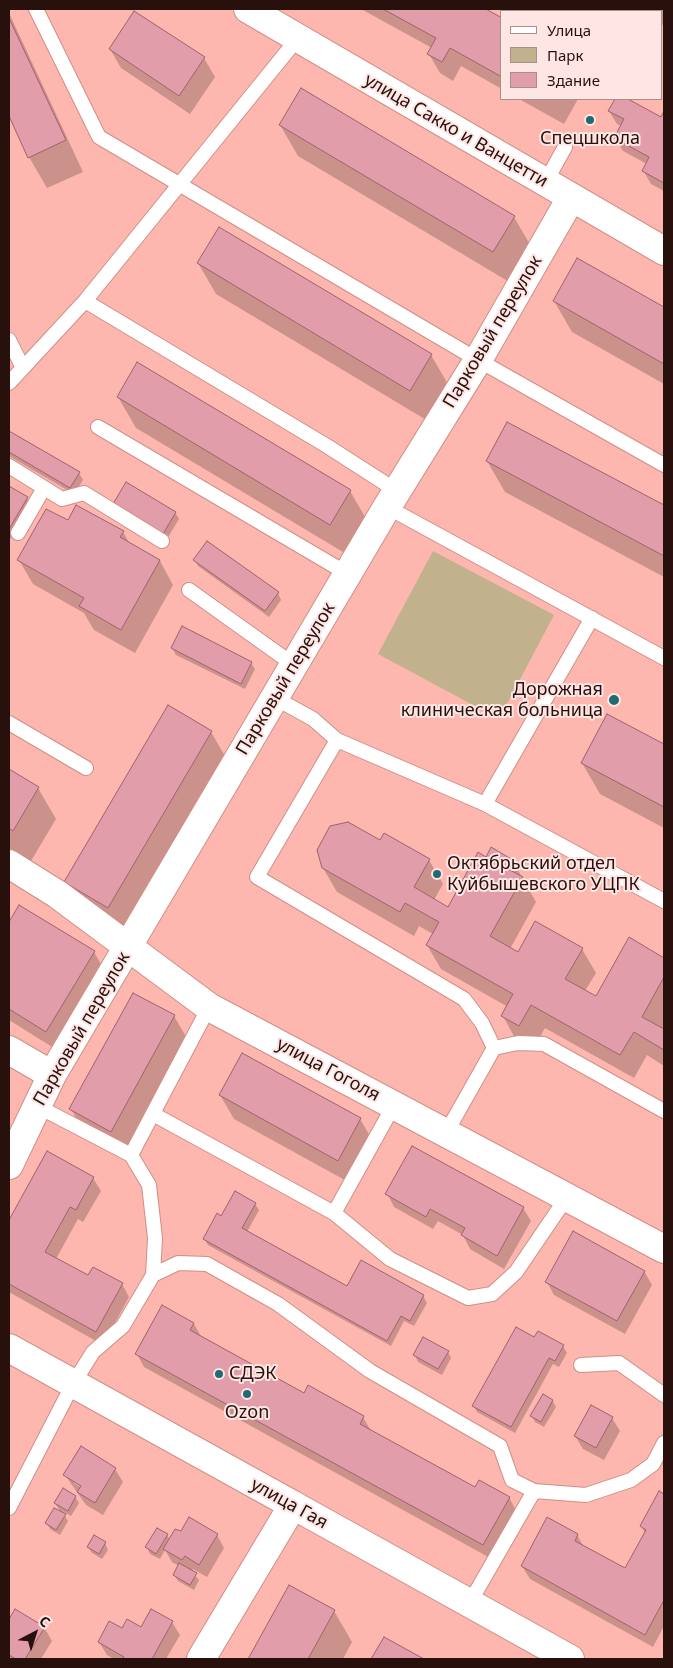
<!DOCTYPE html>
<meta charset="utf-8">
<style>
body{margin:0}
#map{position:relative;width:673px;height:1668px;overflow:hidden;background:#fdb7ae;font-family:"Noto Sans",sans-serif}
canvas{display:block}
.frame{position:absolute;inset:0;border:10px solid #28100d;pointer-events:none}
.legend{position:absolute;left:500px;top:10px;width:162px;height:90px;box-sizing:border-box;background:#fde6e3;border:1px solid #a8908d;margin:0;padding:6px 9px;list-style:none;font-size:15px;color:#28100d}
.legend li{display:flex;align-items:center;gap:10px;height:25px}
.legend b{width:25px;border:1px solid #a8908d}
.north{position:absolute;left:10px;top:1608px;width:50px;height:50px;-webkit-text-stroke:4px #fde6e3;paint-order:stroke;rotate:40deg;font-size:14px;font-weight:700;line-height:20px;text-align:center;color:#28100d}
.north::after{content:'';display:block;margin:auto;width:18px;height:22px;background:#28100d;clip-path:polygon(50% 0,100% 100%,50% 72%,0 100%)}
</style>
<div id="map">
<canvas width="673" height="1668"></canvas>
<div class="frame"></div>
<ul class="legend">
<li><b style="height:6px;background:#fff"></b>Улица</li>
<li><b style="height:14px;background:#c1b18c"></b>Парк</li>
<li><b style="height:14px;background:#e19daa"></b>Здание</li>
</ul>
<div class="north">С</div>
</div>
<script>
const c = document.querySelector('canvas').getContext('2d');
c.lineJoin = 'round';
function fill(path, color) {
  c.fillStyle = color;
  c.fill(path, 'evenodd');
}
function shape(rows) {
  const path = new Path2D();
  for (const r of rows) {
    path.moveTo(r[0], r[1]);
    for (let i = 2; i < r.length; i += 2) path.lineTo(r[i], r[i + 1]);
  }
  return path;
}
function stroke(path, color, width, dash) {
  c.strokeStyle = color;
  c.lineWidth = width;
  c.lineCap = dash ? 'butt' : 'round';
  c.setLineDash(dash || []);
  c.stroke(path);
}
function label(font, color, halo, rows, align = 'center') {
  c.font = font + ' "Noto Sans",sans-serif';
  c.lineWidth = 4;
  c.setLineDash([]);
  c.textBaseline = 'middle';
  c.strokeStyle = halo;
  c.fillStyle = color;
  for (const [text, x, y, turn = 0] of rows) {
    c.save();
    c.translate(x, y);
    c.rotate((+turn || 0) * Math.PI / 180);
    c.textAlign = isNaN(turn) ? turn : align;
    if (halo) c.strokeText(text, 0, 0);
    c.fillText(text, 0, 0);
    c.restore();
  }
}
const green = shape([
 [433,551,554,615,499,719,378,654]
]);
const shadow = shape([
 [361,9,483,9,502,19,502,89,461,66,453,81,440,73,429,54,432,48],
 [635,9,664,9,664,22,662,26,662,11,634,11],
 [9,13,83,172,47,188,29,157,9,113],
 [110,49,204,58,215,77,190,114,121,68],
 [519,99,578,99,564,124],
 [616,99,626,99,661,119,664,114,664,191,651,184,643,170,647,164,623,151,615,138,621,126,617,124,609,111],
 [280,125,514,217,532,248,511,283,298,156],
 [577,260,664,309,664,384,572,332,554,301],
 [198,263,431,355,449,386,428,421,216,294],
 [118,397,350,491,368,522,348,555,136,428],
 [507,423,664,507,664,577,505,492,487,461],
 [10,432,79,473,83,480,74,494,9,456],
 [126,483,175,512,179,519,167,539],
 [9,486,27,498,30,505,9,541],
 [68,522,123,532,130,544,160,561,173,585,135,653,94,630,84,613,33,584,19,560],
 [195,560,278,593,281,600,269,617,198,566],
 [172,648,251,663,255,669,245,689,176,655],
 [608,716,664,745,664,828,600,794,582,763],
 [211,732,229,763,126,939,83,913,65,882],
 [9,771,38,788,56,819,31,861,9,848],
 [380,841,429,860,443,884,434,900,448,908,487,858,513,861,536,902,510,949,518,954,582,949,596,973,585,991,596,998,629,939,664,959,664,1025,662,1030,664,1031,664,1066,647,1055,634,1078,545,1028,533,1049,516,1040,503,1016,508,1007,441,969,427,945,433,934,419,926,414,936,337,892,323,868],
 [19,907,94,952,105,971,57,1050,9,1020,9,924],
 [174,1016,188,1040,125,1155,85,1133,71,1109],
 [243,1054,360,1119,374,1143,352,1184,234,1119,220,1095],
 [47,1152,93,1178,101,1191,83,1222,78,1219,56,1259,89,1277,122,1284,129,1297,103,1345,9,1292,9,1222],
 [387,1193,523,1208,531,1221,504,1269,470,1249,463,1235,438,1221,433,1229,394,1207],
 [255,1204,259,1210,247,1232,348,1288,423,1296,427,1303,414,1326,404,1321,391,1346,208,1245,204,1238,222,1217],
 [644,1271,652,1285,625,1334,554,1295,547,1282],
 [194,1324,202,1338,304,1394,309,1387,363,1417,371,1431,476,1489,509,1497,516,1511,490,1558,144,1367,137,1354],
 [539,1332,563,1346,567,1353,559,1367,553,1364,515,1433,477,1412,474,1406],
 [448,1352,451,1358,442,1375,418,1362,415,1355],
 [552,1400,556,1407,544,1427,535,1422,532,1416],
 [612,1418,620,1431,604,1460,583,1449,575,1436],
 [115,1469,123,1482,103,1515,86,1505,65,1475],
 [74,1480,87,1488,86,1490,74,1483],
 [660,1492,664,1495,664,1626,653,1647,530,1579,522,1566,577,1535,584,1547,625,1569,645,1533,641,1526],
 [75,1497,79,1503,71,1516,62,1511,68,1521,60,1535,50,1529,47,1523,61,1513,55,1503],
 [181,1533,217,1535,224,1548,207,1577,193,1569,191,1571,199,1580,194,1590,178,1581,174,1575,179,1566,172,1562,165,1550,160,1559,150,1554,147,1547,167,1535,170,1540],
 [105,1543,108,1550,102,1559,92,1553,88,1547],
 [290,1587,334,1611,352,1642,343,1659,250,1659],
 [15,1611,44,1627,52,1641,41,1659,9,1659,9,1622],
 [172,1622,180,1635,166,1659,114,1659,107,1655,99,1642,123,1630]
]);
const building = shape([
 [383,9,486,9,502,18,502,77,450,48,442,62,427,54,436,38,383,9],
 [134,11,205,57,179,96,109,49,134,11],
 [9,18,66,140,28,158,9,116,9,18],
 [301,88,515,216,493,252,279,125,301,88],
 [615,99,628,99,661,117,664,111,664,183,642,171,649,157,614,138,624,119,608,111,615,99],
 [219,227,432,354,410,391,197,263,219,227],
 [577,258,664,307,664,364,553,301,577,258],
 [137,362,351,490,330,525,117,397,137,362],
 [507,422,664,505,664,556,486,461,507,422],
 [9,431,80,472,70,488,9,452,9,431],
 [126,482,176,512,163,534,113,504,126,482],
 [9,486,28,497,9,529,9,486],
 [76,505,124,531,120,537,160,560,121,630,79,606,84,598,17,560,46,509,68,520,76,505],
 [207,541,279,592,265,611,193,560,207,541],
 [182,626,252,662,241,684,171,648,182,626],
 [168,705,212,731,108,908,64,882,168,705],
 [607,714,664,744,664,807,581,763,607,714],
 [9,769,39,787,13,831,9,828,9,769],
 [348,822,380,840,384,833,430,859,414,887,448,907,478,852,486,857,491,847,513,860,508,869,523,877,490,936,518,952,535,921,583,948,565,979,596,996,629,937,664,958,664,977,642,1017,664,1029,664,1050,634,1032,620,1055,531,1005,519,1026,501,1016,513,994,426,945,439,922,405,903,400,912,322,868,317,850,330,826,348,822],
 [19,905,95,951,46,1032,9,1009,9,922,19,905],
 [133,993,175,1015,111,1132,69,1109,133,993],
 [242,1053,361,1118,338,1161,219,1095,242,1053],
 [412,1146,524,1207,497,1256,461,1235,465,1228,430,1209,426,1217,385,1194,412,1146],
 [47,1151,94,1177,76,1210,70,1207,45,1252,88,1275,93,1267,123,1283,96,1332,9,1284,9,1220,47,1151],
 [235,1191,256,1203,242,1228,347,1286,361,1260,424,1295,410,1321,401,1316,387,1341,203,1239,217,1213,221,1216,235,1191],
 [573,1231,645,1271,617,1321,545,1282,573,1231],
 [162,1305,194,1323,190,1330,304,1393,308,1385,364,1416,360,1424,475,1487,479,1480,510,1497,483,1545,135,1354,162,1305],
 [516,1327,534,1337,538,1331,564,1345,555,1361,549,1358,511,1427,472,1406,516,1327],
 [423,1337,449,1351,438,1369,413,1355,423,1337],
 [543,1394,553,1400,541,1422,530,1416,543,1394],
 [591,1405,613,1417,596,1448,574,1436,591,1405],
 [81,1446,116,1468,95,1503,77,1492,81,1486,63,1475,81,1446],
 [63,1488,76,1496,68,1511,54,1503,63,1488],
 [659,1491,664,1494,664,1600,645,1635,521,1566,547,1517,578,1534,575,1541,625,1568,646,1530,640,1526,659,1491],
 [54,1508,66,1514,56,1530,45,1523,54,1508],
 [189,1517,218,1534,199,1565,185,1556,182,1560,163,1549,175,1529,181,1531,189,1517],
 [157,1528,168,1534,156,1554,145,1547,157,1528],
 [94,1535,106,1542,99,1554,87,1547,94,1535],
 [179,1563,197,1573,190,1585,173,1575,179,1563],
 [289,1585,335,1610,308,1659,248,1659,289,1585],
 [15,1609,45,1627,25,1659,16,1659,9,1655,9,1619,15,1609],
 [151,1609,173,1621,152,1659,123,1659,124,1657,98,1642,109,1621,122,1628,127,1619,141,1627,151,1609],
 [384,1637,424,1659,371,1659,384,1637]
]);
const service = shape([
 [36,9,99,137,478,360,664,465],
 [545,183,565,147],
 [85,301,327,446,397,491],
 [9,340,23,368],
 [9,383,85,301,298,38],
 [98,427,348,574],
 [9,466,62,499,84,493,162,541],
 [387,507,664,658],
 [18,533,44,488],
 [189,590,294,665],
 [275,698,313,719,337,740,257,877,464,999,482,1023,494,1048,446,1133],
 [9,723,86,768],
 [337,740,485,804,664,901],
 [485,804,592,618],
 [494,1048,518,1043,544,1044,664,1111],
 [37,1106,131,1155,149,1185,155,1238,153,1275],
 [153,1114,334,1213,390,1259,468,1298,492,1294,516,1272,567,1197],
 [131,1155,209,1007],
 [334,1213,394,1105],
 [581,1365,619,1363,664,1395],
 [9,1508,73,1384,93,1352,123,1326,153,1275,178,1263,207,1264,278,1304,370,1371,500,1446,512,1480,534,1491,586,1495,631,1480,653,1464,664,1443],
 [469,1604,534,1491]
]);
const minor = shape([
 [248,9,664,251],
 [9,864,57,894,209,1007,664,1249],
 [9,1050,52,1075],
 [9,1165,52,1075,387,507,478,360,571,198],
 [9,1348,293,1505]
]);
const tertiary = shape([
 [201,1659,293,1505,570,1659]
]);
const markers = [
 [590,120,5,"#1f6a73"],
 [614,700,6,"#1f6a73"],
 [437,874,5,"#1f6a73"],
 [219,1374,5,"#1f6a73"],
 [247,1394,5,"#1f6a73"]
];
const streetNames = [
 ["улица Сакко и Ванцетти",456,131,30],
 ["Парковый переулок",493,332,-59],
 ["Парковый переулок",286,679,-59],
 ["Парковый переулок",82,1029,-60],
 ["улица Гоголя",328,1070,28],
 ["улица Гая",289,1504,29]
];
const poiNames = [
 ["Спецшкола",590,139],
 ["Дорожная",603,690,"right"],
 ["клиническая больница",603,711,"right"],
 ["Октябрьский отдел",447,864,"left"],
 ["Куйбышевского УЦПК",447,885,"left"],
 ["СДЭК",229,1374,"left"],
 ["Ozon",247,1413]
];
fill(green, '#c1b18c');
fill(shadow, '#0003');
fill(building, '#e19daa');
stroke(building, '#9f616d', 1);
stroke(service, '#d08e86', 16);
stroke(minor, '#d08e86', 30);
stroke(tertiary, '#d08e86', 30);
stroke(service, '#fff', 14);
stroke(minor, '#fff', 28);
stroke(tertiary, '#fff', 28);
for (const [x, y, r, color] of markers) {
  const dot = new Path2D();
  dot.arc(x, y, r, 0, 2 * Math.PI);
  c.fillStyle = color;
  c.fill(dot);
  stroke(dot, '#fde6e3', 2);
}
label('18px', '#28100d', '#fde6e3', streetNames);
label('18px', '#28100d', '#fde6e3', poiNames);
</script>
